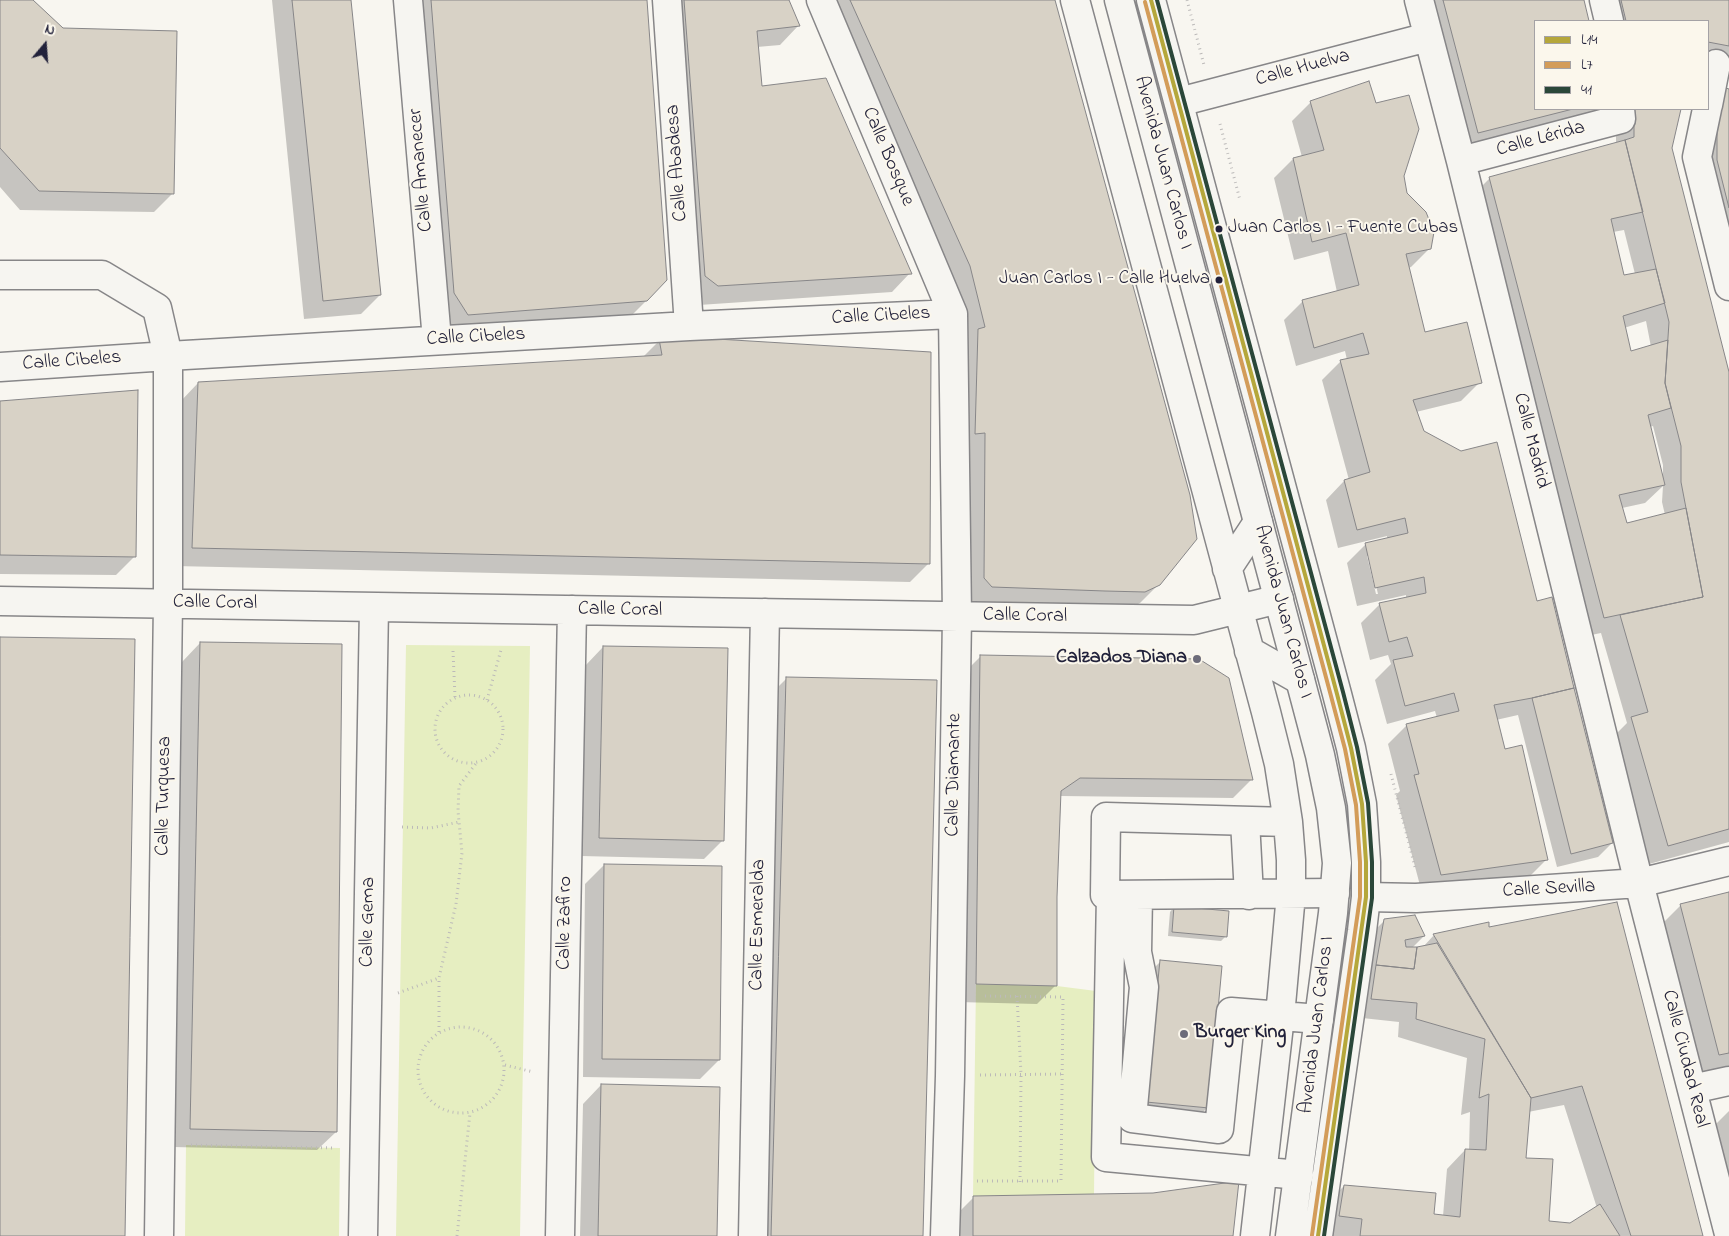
<!DOCTYPE html>
<meta charset="utf-8">
<style>
body{margin:0}
#map{position:relative;width:1729px;height:1236px;overflow:hidden;background:#f8f6f0;font-family:"Indie Flower",sans-serif}
canvas{display:block}
.legend{position:absolute;left:1534px;top:20px;width:175px;height:90px;box-sizing:border-box;background:#fbf7ec;border:1px solid #a4a2a5;margin:0;padding:6px 9px;list-style:none;font-size:15px;color:#22223b}
.legend li{display:flex;align-items:center;gap:10px;height:25px}
.legend b{width:25px;border:1px solid #a4a2a5}
.north{position:absolute;left:20px;top:20px;width:50px;height:50px;-webkit-text-stroke:4px #fbf7ec;paint-order:stroke;rotate:18deg;font-size:14px;font-weight:700;line-height:20px;text-align:center;color:#22223b}
.north::after{content:'';display:block;margin:auto;width:18px;height:22px;background:#22223b;clip-path:polygon(50% 0,100% 100%,50% 72%,0 100%)}
</style>
<div id="map">
<canvas width="1729" height="1236"></canvas>
<ul class="legend">
<li><b style="height:6px;background:#b5a73b"></b>L14</li>
<li><b style="height:6px;background:#d39c59"></b>L7</li>
<li><b style="height:6px;background:#2a4739"></b>41</li>
</ul>
<div class="north">N</div>
</div>
<script>
const c = document.querySelector('canvas').getContext('2d');
c.lineJoin = 'round';
function fill(path, color) {
  c.fillStyle = color;
  c.fill(path, 'evenodd');
}
function shape(rows) {
  const path = new Path2D();
  for (const r of rows) {
    if (r.length === 3) {
      path.moveTo(r[0] + r[2], r[1]);
      path.arc(r[0], r[1], r[2], 0, 2 * Math.PI);
      continue;
    }
    path.moveTo(r[0], r[1]);
    for (let i = 2; i < r.length; i += 2) path.lineTo(r[i], r[i + 1]);
  }
  return path;
}
function stroke(path, color, width, dash) {
  c.strokeStyle = color;
  c.lineWidth = width;
  c.lineCap = dash ? 'butt' : 'round';
  c.setLineDash(dash || []);
  c.stroke(path);
}
function label(font, color, halo, rows, align = 'center') {
  c.font = font + ' "Indie Flower",sans-serif';
  c.lineWidth = 4;
  c.setLineDash([]);
  c.textBaseline = 'middle';
  c.strokeStyle = halo;
  c.fillStyle = color;
  for (const [text, x, y, turn = 0] of rows) {
    c.save();
    c.translate(x, y);
    c.rotate((+turn || 0) * Math.PI / 180);
    c.textAlign = isNaN(turn) ? turn : align;
    if (halo) c.strokeText(text, 0, 0);
    c.fillText(text, 0, 0);
    c.restore();
  }
}
const green = shape([
 [406,645,530,646,520,1236,396,1236],
 [976,984,1057,986,1096,991,1094,1195,973,1196],
 [186,1145,340,1148,339,1236,185,1236]
]);
const shadow = shape([
 [0,0,32,0,173,193,154,212,20,210,0,187],
 [272,0,350,0,380,295,361,314,304,319],
 [411,0,646,0,646,301,627,320,450,333],
 [664,0,787,0,798,26,780,45,757,47,761,87,910,273,892,292,699,305],
 [823,0,1054,0,1159,584,1140,603,1125,611,974,605,966,597,959,349],
 [1420,0,1582,0,1588,21,1535,21,1535,109,1598,109,1589,118,1459,151],
 [1598,0,1729,0,1729,69,1708,64,1708,21,1603,21],
 [1726,90,1729,90,1729,299,1698,179,1708,108],
 [1311,102,1375,105,1403,176,1406,193,1430,248,1411,267,1408,268,1424,333,1480,382,1461,401,1416,412,1422,432,1536,603,1612,843,1598,857,1557,867,1518,715,1496,720,1504,750,1547,859,1528,878,1422,893,1396,795,1400,791,1388,744,1407,725,1437,718,1435,711,1387,724,1375,680,1391,664,1388,655,1370,660,1361,623,1380,604,1406,599,1406,595,1357,606,1347,563,1365,545,1387,539,1387,536,1338,548,1326,500,1344,481,1349,480,1322,380,1341,361,1347,360,1345,351,1296,366,1284,320,1303,301,1337,292,1328,251,1294,260,1274,178,1293,159,1302,157,1292,121],
 [1367,556,1369,556,1378,594,1376,594],
 [1616,109,1680,109,1671,148,1729,377,1729,842,1649,864,1613,737,1627,723,1601,633,1586,636,1471,197,1490,178,1616,143],
 [1624,230,1635,274,1623,276,1613,232],
 [1646,321,1651,347,1631,352,1624,328],
 [1653,426,1663,465,1663,476,1650,427],
 [1663,486,1662,502,1665,515,1626,524,1622,508,1645,503],
 [660,340,929,563,910,582,174,566,180,402,198,383,643,357],
 [0,402,135,556,116,575,0,574],
 [200,643,336,1132,317,1150,172,1147,182,662],
 [603,647,723,840,704,859,581,856,585,666],
 [981,656,1252,779,1233,798,1060,796,1056,897,1056,985,1037,1004,957,1002,962,675],
 [787,678,922,1236,753,1236,768,697],
 [604,865,719,1060,700,1079,583,1077,585,884],
 [1729,893,1729,1066,1701,1073,1662,924,1681,905],
 [1174,907,1226,936,1221,941,1168,936,1170,912],
 [1385,920,1424,936,1412,948,1423,947,1434,935,1488,929,1702,1236,1333,1236,1321,1235,1325,1205,1344,1186,1433,1215,1443,1216,1447,1169,1465,1150,1469,1150,1470,1112,1461,1115,1467,1058,1398,1037,1399,1022,1353,1017,1375,930],
 [1564,1105,1597,1208,1570,1225,1547,1222,1525,1159,1528,1112],
 [1160,962,1208,1107,1193,1122,1133,1117,1146,976],
 [601,1085,716,1236,580,1236,583,1104],
 [1729,1111,1729,1200,1712,1128],
 [974,1197,1232,1236,955,1236,955,1216]
]);
const building = shape([
 [0,0,33,0,63,28,177,31,174,194,39,191,0,148,0,0],
 [292,0,351,0,381,295,323,301,292,0],
 [431,0,647,0,667,280,647,301,468,315,454,293,431,0],
 [684,0,789,0,800,26,757,31,762,86,826,78,912,274,718,286,705,276,684,0],
 [850,0,1055,0,1190,495,1197,539,1160,585,1145,592,1105,591,992,587,984,578,985,433,975,434,978,329,985,327,970,266,850,0],
 [1443,0,1584,0,1589,21,1535,21,1535,109,1573,109,1478,133,1443,0],
 [1621,0,1729,0,1729,46,1708,42,1708,21,1626,21,1621,0],
 [1369,81,1376,103,1409,95,1419,129,1404,176,1407,193,1426,212,1434,232,1431,249,1406,254,1425,332,1467,322,1482,383,1413,400,1424,431,1461,451,1497,442,1537,601,1552,597,1574,688,1532,698,1494,705,1505,749,1522,745,1548,860,1441,875,1414,775,1419,774,1406,724,1459,711,1454,693,1405,706,1393,660,1413,656,1407,637,1389,642,1379,603,1426,593,1424,577,1375,588,1365,543,1408,533,1405,518,1357,530,1344,480,1370,472,1340,360,1369,354,1363,333,1314,348,1302,300,1359,285,1346,233,1312,242,1293,158,1324,150,1310,101,1369,81],
 [1726,88,1729,89,1729,208,1717,160,1717,116,1726,88],
 [1634,109,1681,109,1672,148,1729,372,1729,829,1668,846,1631,717,1648,712,1620,615,1703,597,1681,482,1681,446,1665,383,1669,322,1625,140,1634,137,1634,109],
 [1625,140,1643,212,1611,219,1624,275,1656,269,1665,303,1623,316,1631,351,1668,340,1665,383,1671,408,1648,415,1665,485,1619,495,1627,523,1686,508,1703,597,1604,618,1489,177,1625,140],
 [659,339,717,339,931,352,930,564,192,548,198,382,662,355,659,339],
 [138,390,136,557,0,555,0,401,138,390],
 [0,637,135,639,125,1236,0,1236,0,637],
 [200,642,342,644,337,1132,190,1129,200,642],
 [603,646,728,648,724,841,599,838,603,646],
 [980,655,1199,659,1229,678,1253,780,1080,778,1061,791,1057,897,1057,986,976,984,980,655],
 [786,677,937,680,923,1236,771,1236,786,677],
 [1574,688,1613,843,1571,854,1532,698,1574,688],
 [604,864,722,866,720,1060,602,1059,604,864],
 [1729,892,1729,1053,1719,1055,1680,904,1729,892],
 [1617,902,1703,1236,1631,1236,1582,1086,1531,1098,1433,934,1489,922,1489,927,1617,902],
 [1174,906,1229,911,1227,937,1172,932,1174,906],
 [1415,915,1425,936,1405,940,1406,947,1417,947,1414,969,1376,965,1384,919,1415,915],
 [1437,943,1531,1098,1526,1158,1553,1159,1549,1221,1570,1223,1600,1204,1620,1236,1360,1236,1362,1219,1339,1216,1344,1185,1436,1193,1434,1214,1460,1217,1465,1149,1486,1150,1489,1094,1479,1098,1485,1039,1416,1019,1417,1003,1371,999,1376,965,1414,969,1417,947,1437,943],
 [1160,960,1222,966,1209,1108,1146,1102,1160,960],
 [601,1084,720,1087,717,1236,598,1236,601,1084],
 [1239,1181,1233,1236,973,1236,973,1196,1153,1193,1239,1181]
]);
const path = shape([
 [1187,0,1204,65],
 [1220,124,1240,200],
 [453,651,455,697],
 [469,729,34],
 [487,700,501,650],
 [1391,774,1415,867],
 [402,827,431,828,459,822],
 [398,993,439,978],
 [1017,996,1021,1074,1020,1182],
 [461,1070,43],
 [439,1032,439,978,456,904,462,853,458,811,459,786,477,762],
 [505,1065,533,1072],
 [980,1075,1063,1074],
 [191,1145,334,1148],
 [977,1181,1061,1181,1063,997,981,996],
 [457,1236,470,1113]
]);
const minor = shape([
 [408,0,437,340],
 [667,0,689,326],
 [821,0,953,314,957,616,950,1076,945,1236],
 [1075,0,1266,712,1279,764,1288,822,1291,860,1291,894,1280,1016,1255,1236],
 [1419,0,1461,161,1639,883,1729,1234],
 [1604,0,1609,21],
 [1179,102,1428,37],
 [1708,105,1716,64],
 [1707,109,1697,157,1729,286],
 [1461,161,1621,119,1620,109],
 [0,275,102,275,157,308,168,356,168,603,159,1236],
 [0,367,168,356,689,326,953,314],
 [1227,569,1258,522],
 [0,601,1194,620,1279,599],
 [1249,651,1300,680],
 [1245,821,1249,895],
 [1288,822,1106,817,1105,895,1335,893],
 [1111,895,1106,1157,1299,1175],
 [1138,895,1137,952,1144,987,1132,1118,1219,1129,1231,1012,1319,1019],
 [1366,897,1416,898,1639,883,1729,861],
 [1692,1089,1729,1081],
 [363,1236,374,607],
 [560,1236,572,610],
 [753,1236,765,613]
]);
const major = shape([
 [1119,0,1306,702,1320,755,1331,808,1337,863,1333,913,1290,1236],
 [1151,0,1337,694,1351,748,1362,804,1366,862,1366,897,1362,931,1318,1236]
]);
const bus1 = shape([
 [1151,0,1337,694,1351,748,1362,804,1366,862,1366,897,1318,1236]
]);
const bus2 = shape([
 [1145,2,1331,696,1345,749,1356,805,1360,862,1360,897,1312,1235]
]);
const bus3 = shape([
 [1157,0,1343,692,1357,747,1368,803,1372,862,1372,898,1324,1236]
]);
const markers = [
 [1219,229,4.5,"#22223b"],
 [1219,280,4.5,"#22223b"],
 [1197,659,5,"#6d6c7a"],
 [1184,1034,5,"#6d6c7a"]
];
const busNames = [
 ["Juan Carlos I - Fuente Cubas",1228,229],
 ["Juan Carlos I - Calle Huelva",1210,280,"right"]
];
const streetNames = [
 ["Calle Huelva",1303,69,-15],
 ["Calle Lérida",1541,140,-15],
 ["Calle Bosque",887,157,67],
 ["Calle Abadesa",678,163,-94],
 ["Avenida Juan Carlos I",1162,163,75],
 ["Calle Amanecer",422,170,-95],
 ["Calle Cibeles",881,317,-3],
 ["Calle Cibeles",476,338,-3],
 ["Calle Cibeles",72,362,-4],
 ["Calle Madrid",1530,441,76],
 ["Calle Coral",215,604,1],
 ["Calle Coral",620,611,1],
 ["Avenida Juan Carlos I",1282,612,75],
 ["Calle Coral",1025,617,1],
 ["Calle Diamante",955,775,-89],
 ["Calle Turquesa",165,796,-89],
 ["Calle Sevilla",1549,890,-3],
 ["Calle Gema",369,922,-89],
 ["Calle Zafiro",566,923,-89],
 ["Calle Esmeralda",759,925,-89],
 ["Avenida Juan Carlos I",1318,1025,-83],
 ["Calle Ciudad Real",1684,1059,76]
];
const poiNames = [
 ["Calzados Diana",1187,659],
 ["Burger King",1194,1034,"left"]
];
fill(green, '#e6eec1');
fill(shadow, '#0003');
fill(building, '#d8d2c6');
stroke(building, '#878688', 1);
stroke(minor, '#878688', 31);
stroke(major, '#878688', 31);
stroke(path, '#bcbab9', 3, [1, 4]);
stroke(minor, '#f6f5f1', 28);
stroke(major, '#f6f5f1', 28);
stroke(bus1, '#b5a73b', 4);
stroke(bus2, '#d39c59', 4);
stroke(bus3, '#2a4739', 4);
for (const [x, y, r, color] of markers) {
  const dot = new Path2D();
  dot.arc(x, y, r, 0, 2 * Math.PI);
  c.fillStyle = color;
  c.fill(dot);
  stroke(dot, '#fbf7ec', 2);
}
label('19px', '#22223b', '#fbf7ec', busNames, 'left');
label('20px', '#22223b', '#fbf7ec', streetNames);
label('bold 20px', '#22223b', '#fbf7ec', poiNames, 'right');
</script>
